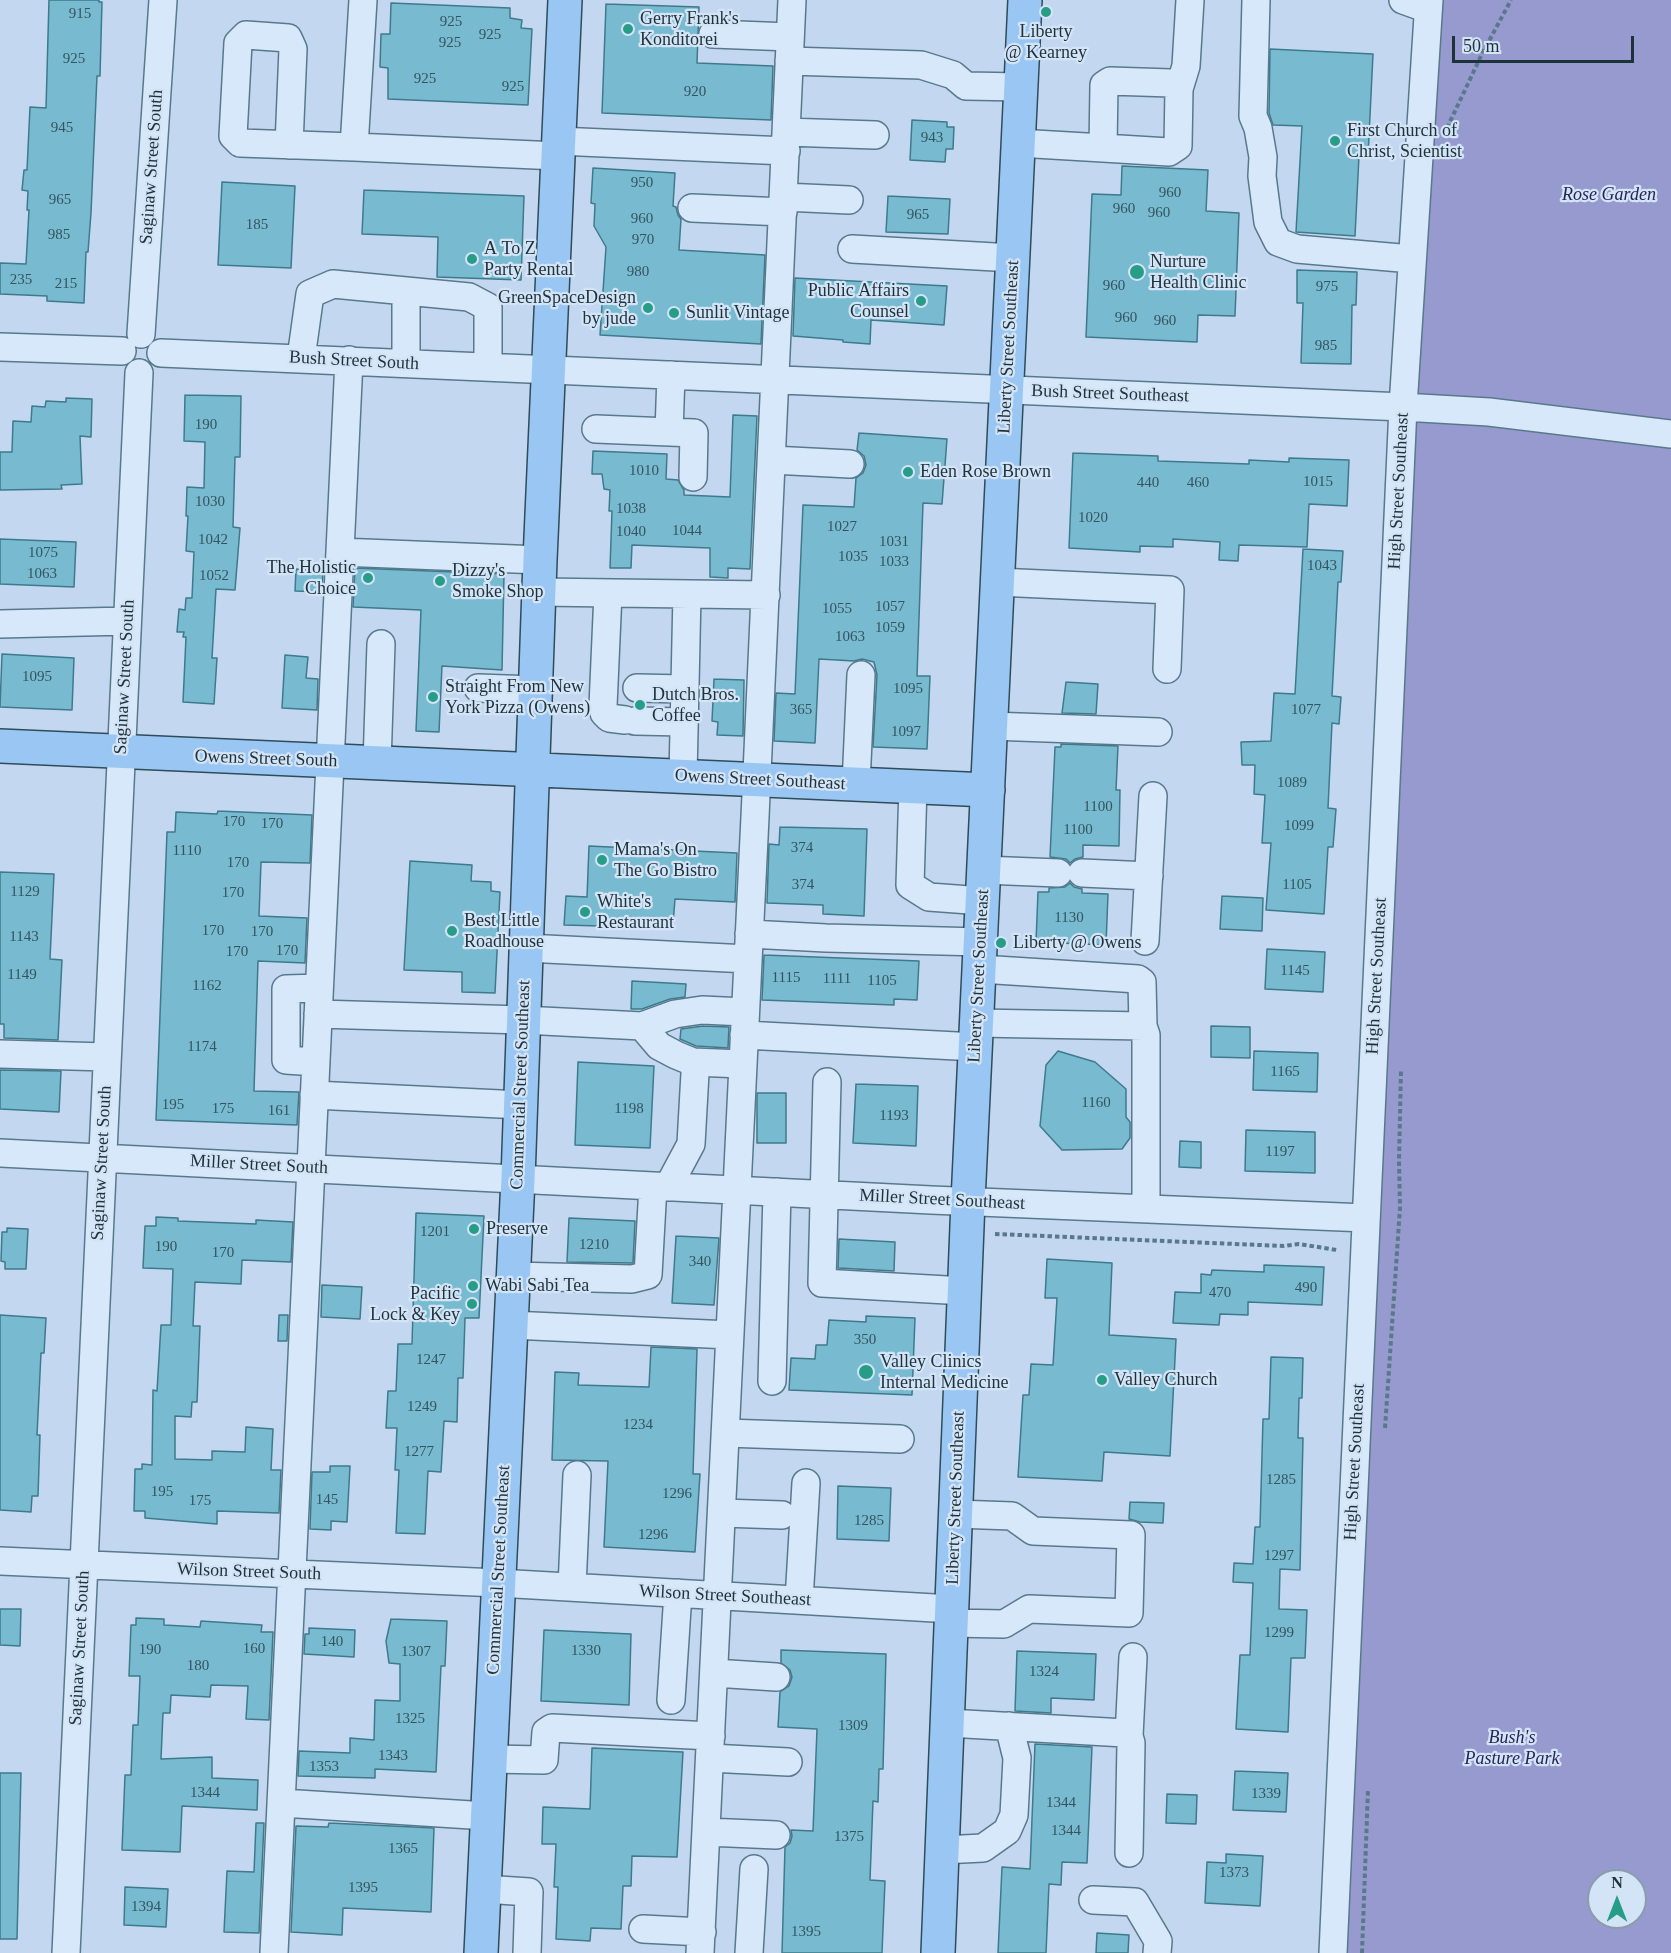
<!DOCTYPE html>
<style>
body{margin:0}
#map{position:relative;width:1671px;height:1953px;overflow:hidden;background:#c3d8f0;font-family:"Times New Roman",serif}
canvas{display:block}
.north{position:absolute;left:1587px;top:1869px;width:60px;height:60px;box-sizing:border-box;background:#d3e4f7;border:2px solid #8b9dab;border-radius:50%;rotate:0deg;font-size:16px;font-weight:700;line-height:24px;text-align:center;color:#1e323a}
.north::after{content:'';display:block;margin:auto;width:21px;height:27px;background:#279c87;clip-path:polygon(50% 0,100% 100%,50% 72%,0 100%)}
.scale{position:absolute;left:1452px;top:36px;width:182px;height:27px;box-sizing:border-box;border:3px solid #1e323a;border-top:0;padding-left:8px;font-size:18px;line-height:21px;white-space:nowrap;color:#1e323a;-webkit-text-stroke:4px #d3e4f7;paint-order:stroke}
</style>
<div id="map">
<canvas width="1671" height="1953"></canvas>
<div class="north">N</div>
<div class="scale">50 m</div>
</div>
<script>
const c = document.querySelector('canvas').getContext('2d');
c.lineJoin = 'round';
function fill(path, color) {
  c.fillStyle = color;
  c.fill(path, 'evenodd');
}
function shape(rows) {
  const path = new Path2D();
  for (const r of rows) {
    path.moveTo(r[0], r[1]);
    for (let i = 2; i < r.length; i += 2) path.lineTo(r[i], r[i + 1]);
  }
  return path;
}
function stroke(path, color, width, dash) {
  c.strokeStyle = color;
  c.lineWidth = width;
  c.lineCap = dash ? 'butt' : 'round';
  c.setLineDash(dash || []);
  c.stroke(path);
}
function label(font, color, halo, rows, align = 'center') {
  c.font = font + ' "Times New Roman",serif';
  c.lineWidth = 4.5;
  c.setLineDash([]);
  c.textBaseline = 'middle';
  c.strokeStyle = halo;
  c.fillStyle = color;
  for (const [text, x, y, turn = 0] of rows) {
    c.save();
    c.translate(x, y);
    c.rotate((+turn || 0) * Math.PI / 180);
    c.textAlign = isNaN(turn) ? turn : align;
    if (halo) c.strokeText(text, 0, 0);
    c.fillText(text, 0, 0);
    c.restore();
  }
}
const green = shape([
 [1442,0,1671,0,1671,1953,1344,1953,1418,361],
 [1599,1881,1635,1881,1635,1917,1599,1917]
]);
const building = shape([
 [49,0,99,0,99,2,102,2,100,76,97,76,91,213,88,252,86,252,84,303,47,301,47,296,0,294,0,263,26,264,29,210,27,210,28,191,22,190,24,170,27,170,30,107,46,108,49,0],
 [391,3,510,8,510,18,522,20,521,28,532,29,528,105,388,99,388,68,380,67,381,34,390,34,391,3],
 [606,4,699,7,697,63,773,66,771,120,602,113,606,4],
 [1270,49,1373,54,1368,157,1359,156,1355,236,1296,232,1302,126,1273,125,1269,113,1270,49],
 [912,120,947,122,947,127,954,127,953,149,946,149,945,162,910,160,912,120],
 [1122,166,1208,170,1206,211,1239,213,1235,316,1198,315,1197,342,1086,337,1092,194,1121,195,1122,166],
 [593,168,675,173,673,206,676,207,678,215,681,219,679,250,765,255,761,344,600,335,606,247,594,226,595,204,591,203,593,168],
 [222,182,295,186,291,268,218,265,222,182],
 [364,190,524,196,521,280,437,277,438,237,362,234,364,190],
 [888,196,950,199,948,234,886,232,888,196],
 [1297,270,1357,272,1356,305,1352,305,1351,364,1301,363,1303,303,1297,303,1297,270],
 [795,278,947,286,944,325,871,320,870,344,843,342,843,340,793,336,795,278],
 [185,395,241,396,240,457,235,457,233,527,240,528,235,590,216,589,212,658,217,658,214,704,183,702,186,637,183,637,184,632,177,632,179,609,185,610,186,598,192,598,194,552,186,551,188,516,186,516,187,487,204,488,205,442,184,441,185,395],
 [66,398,92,399,91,437,80,436,82,484,61,485,62,489,0,490,0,452,12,452,13,421,31,422,32,406,45,407,46,401,66,402,66,398],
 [733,415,757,416,750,569,728,568,728,578,710,577,710,548,632,545,631,568,610,568,612,511,609,511,610,490,604,489,602,474,592,474,593,451,667,454,666,479,678,480,684,490,684,495,730,497,733,415],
 [859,433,947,439,942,504,923,503,917,676,930,676,927,749,873,747,877,675,874,662,862,659,854,661,819,659,815,743,774,741,776,693,795,694,803,505,854,507,856,478,863,473,866,465,864,456,857,450,859,433],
 [1073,453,1158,456,1158,461,1249,464,1249,460,1289,462,1289,458,1349,460,1347,506,1309,504,1307,547,1239,545,1238,561,1219,560,1220,542,1173,539,1173,547,1140,546,1140,552,1069,548,1073,453],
 [0,539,76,542,74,587,0,584,0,539],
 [1303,549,1343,551,1341,582,1338,582,1332,696,1341,697,1339,724,1332,723,1328,808,1336,809,1333,847,1328,847,1324,914,1266,910,1271,843,1262,843,1265,795,1254,794,1255,765,1242,765,1241,742,1271,741,1274,693,1295,694,1303,549],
 [355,568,504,574,502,670,442,666,439,732,416,731,421,610,353,607,355,568],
 [296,569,323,571,322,592,295,591,296,569],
 [2,654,74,658,72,710,0,707,2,654],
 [285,655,308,657,306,678,318,679,317,710,282,708,285,655],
 [714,679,744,680,743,736,717,735,718,722,712,721,714,679],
 [1066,682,1098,684,1096,714,1062,713,1066,682],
 [1061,744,1118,746,1116,790,1120,790,1119,846,1083,845,1083,857,1075,859,1070,863,1066,859,1050,857,1055,747,1061,747,1061,744],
 [218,811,312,815,310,863,261,862,259,916,307,918,305,963,258,961,254,1091,299,1092,297,1125,156,1120,167,832,175,832,176,812,217,814,218,811],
 [780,827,867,829,864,916,823,914,823,905,767,903,769,844,779,845,780,827],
 [589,846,737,853,735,902,675,899,673,924,600,920,600,926,564,925,566,896,587,897,589,846],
 [410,861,472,865,471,881,491,882,491,891,500,892,495,993,462,992,462,972,404,970,410,861],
 [0,872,54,874,50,959,62,960,58,1040,4,1038,4,1024,0,1024,0,872],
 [1070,883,1074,887,1082,889,1082,893,1108,894,1106,945,1036,942,1038,892,1049,892,1049,888,1065,887,1070,883],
 [1222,896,1263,898,1262,931,1220,929,1222,896],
 [1267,949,1325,952,1323,992,1265,989,1267,949],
 [764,955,919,961,917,1000,894,999,894,1005,762,1000,764,955],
 [632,981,686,984,685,997,670,999,642,1009,631,1009,632,981],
 [703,1026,729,1027,728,1048,696,1046,680,1039,681,1029,703,1026],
 [1211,1026,1250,1027,1250,1058,1211,1057,1211,1026],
 [1058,1051,1095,1062,1126,1089,1126,1117,1130,1122,1130,1138,1122,1149,1062,1150,1040,1126,1046,1065,1058,1051],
 [1254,1051,1318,1053,1317,1092,1253,1090,1254,1051],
 [578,1062,654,1066,650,1148,575,1145,578,1062],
 [0,1070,61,1071,59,1112,0,1109,0,1070],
 [856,1084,918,1086,916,1146,853,1143,856,1084],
 [757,1093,786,1093,786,1143,757,1143,757,1093],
 [1246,1130,1315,1132,1315,1173,1245,1171,1246,1130],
 [1180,1141,1201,1142,1201,1168,1179,1167,1180,1141],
 [416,1213,484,1216,479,1318,465,1318,463,1378,458,1378,457,1422,444,1421,441,1472,428,1471,425,1534,396,1533,399,1470,395,1470,397,1428,386,1428,388,1391,396,1391,398,1344,412,1344,416,1213],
 [156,1217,178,1218,178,1221,256,1224,256,1220,293,1222,291,1262,242,1260,241,1284,195,1282,193,1326,200,1326,197,1402,192,1402,191,1417,175,1416,175,1459,212,1460,212,1451,245,1452,246,1427,273,1429,271,1470,281,1470,279,1513,217,1511,217,1524,145,1518,145,1511,134,1511,135,1469,142,1469,142,1464,152,1465,153,1390,157,1391,161,1325,171,1325,173,1269,143,1268,145,1226,156,1226,156,1217],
 [569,1218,635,1221,633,1263,567,1262,569,1218],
 [7,1228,28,1229,26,1269,5,1269,5,1262,1,1261,2,1232,7,1232,7,1228],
 [676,1236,719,1238,714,1305,672,1303,676,1236],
 [839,1239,895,1242,894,1271,838,1268,839,1239],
 [1047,1259,1112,1263,1109,1335,1176,1339,1170,1456,1104,1452,1102,1481,1018,1477,1023,1395,1029,1395,1031,1364,1053,1365,1057,1298,1045,1298,1047,1259],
 [1264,1265,1324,1267,1322,1305,1248,1302,1248,1315,1220,1314,1219,1325,1173,1323,1175,1292,1201,1293,1201,1274,1211,1275,1212,1270,1264,1272,1264,1265],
 [322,1285,362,1287,360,1319,321,1317,322,1285],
 [0,1315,46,1318,44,1353,41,1353,37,1435,40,1435,38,1496,32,1496,31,1512,0,1510,0,1315],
 [279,1315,288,1315,287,1341,278,1341,279,1315],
 [866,1316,915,1318,912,1395,789,1390,791,1358,815,1359,816,1345,827,1345,829,1320,866,1322,866,1316],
 [651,1347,697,1349,693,1474,700,1474,695,1552,604,1547,608,1461,552,1460,555,1372,579,1373,578,1385,649,1387,651,1347],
 [1271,1357,1303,1358,1302,1398,1299,1398,1298,1438,1303,1438,1300,1570,1280,1569,1279,1609,1307,1610,1305,1658,1291,1658,1288,1732,1236,1729,1240,1655,1250,1655,1253,1583,1233,1582,1234,1563,1253,1564,1255,1527,1260,1527,1263,1419,1269,1419,1271,1357],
 [330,1466,350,1466,347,1522,331,1521,331,1530,310,1529,312,1472,330,1472,330,1466],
 [838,1486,891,1488,889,1541,837,1539,838,1486],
 [1130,1502,1164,1503,1163,1523,1140,1522,1129,1519,1130,1502],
 [0,1609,21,1609,20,1646,0,1645,0,1609],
 [136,1618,164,1619,164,1625,200,1627,201,1621,262,1625,261,1632,273,1632,269,1720,246,1719,248,1686,211,1685,210,1697,171,1695,170,1713,163,1713,161,1759,212,1757,212,1778,258,1780,257,1810,182,1806,180,1852,122,1850,125,1775,131,1775,133,1725,138,1725,140,1676,129,1676,131,1625,136,1625,136,1618],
 [391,1619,447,1621,445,1666,441,1666,436,1772,375,1769,375,1778,298,1776,299,1751,350,1753,350,1738,374,1740,375,1700,400,1701,400,1664,389,1663,386,1641,391,1619],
 [309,1628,355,1630,354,1657,304,1654,305,1634,309,1634,309,1628],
 [544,1630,631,1634,629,1705,541,1701,544,1630],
 [781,1650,886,1654,883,1769,879,1769,878,1802,873,1801,870,1880,885,1881,882,1953,782,1953,785,1847,790,1843,792,1836,791,1830,813,1831,817,1729,778,1727,780,1692,789,1686,792,1677,790,1670,781,1663,781,1650],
 [1017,1651,1096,1654,1094,1700,1051,1698,1051,1713,1015,1711,1017,1651],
 [1035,1744,1092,1747,1087,1863,1062,1862,1061,1885,1049,1884,1046,1953,998,1953,1002,1867,1030,1869,1035,1744],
 [592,1748,683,1752,677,1857,632,1856,631,1886,623,1886,621,1929,591,1928,590,1941,556,1939,558,1887,554,1887,556,1844,542,1844,543,1807,590,1809,592,1748],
 [1235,1771,1288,1773,1286,1812,1233,1810,1235,1771],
 [0,1773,21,1773,17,1939,0,1939,0,1773],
 [1167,1794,1197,1795,1196,1824,1166,1823,1167,1794],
 [256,1823,264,1823,259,1933,224,1932,227,1871,254,1872,256,1823],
 [329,1823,434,1828,431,1912,343,1908,342,1935,291,1932,296,1826,328,1827,329,1823],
 [1226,1854,1263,1856,1260,1906,1205,1903,1207,1862,1226,1863,1226,1854],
 [125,1887,168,1889,166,1927,124,1925,125,1887],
 [1097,1933,1129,1935,1128,1953,1096,1953,1097,1933]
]);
const path = shape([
 [1447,128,1481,56,1511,0],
 [995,1234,1284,1246,1299,1244,1337,1250],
 [1385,1428,1400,1208,1399,1161,1401,1070],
 [1362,1953,1368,1789]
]);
const minor = shape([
 [363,0,354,147,558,156],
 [1256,0,1253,116,1258,128,1263,157,1262,176,1268,222,1278,242,1297,249,1412,259],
 [1403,0,1428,9],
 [713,34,790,37],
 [789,61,921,65,953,75,966,86,1021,87],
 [1179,89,1186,66,1190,0],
 [786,132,875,135],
 [558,141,786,151],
 [1018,143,1103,148,1169,152,1178,146,1179,89,1171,83,1110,81,1104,85,1103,148],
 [289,145,293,49,288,38,246,35,238,43,233,136,240,143,354,147],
 [784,197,849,200],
 [692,208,783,212],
 [852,249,1013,258],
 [406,292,406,363],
 [141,334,163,0],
 [0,347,122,351],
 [161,353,1403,407,1489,412,1671,434],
 [301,358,310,294,333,284,469,297,488,307,488,367],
 [596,429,694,433,693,477],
 [669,432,671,375],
 [772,460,850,464],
 [340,552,540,560],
 [998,582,1170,590,1167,669],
 [539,592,766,595],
 [608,593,603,706,604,713,609,718,625,720],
 [0,624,127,621],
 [478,688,535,690],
 [637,688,685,689],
 [635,721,684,722],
 [991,726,1158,732],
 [377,763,381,644],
 [683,776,687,594],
 [856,784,861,675],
 [913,786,910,885,929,897,983,901],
 [984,870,1058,873],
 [1082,873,1149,876],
 [749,934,826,938,981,942],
 [1145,941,1153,796],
 [526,948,748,959],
 [980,969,1138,979,1142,982,1143,1026,1146,1035,1146,1209],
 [318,1014,523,1020,642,1026,675,1014,702,1010,745,1012],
 [977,1023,1143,1026],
 [642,1026,659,1046,676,1055,693,1062,742,1064],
 [744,1035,976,1047],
 [0,1054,107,1057],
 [316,1062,286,1060,286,989,319,988],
 [827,1082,822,1283,965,1291],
 [314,1095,521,1105],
 [0,1153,931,1200,1366,1218],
 [668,1187,691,1144,695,1073],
 [513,1276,632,1279,648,1275,653,1186],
 [511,1325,730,1335],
 [772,1381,777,1192],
 [726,1433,900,1439],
 [722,1513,782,1515],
 [0,1561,498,1583,952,1609],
 [572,1587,577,1475],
 [799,1600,806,1483],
 [951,1623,1004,1624,1029,1609,1129,1613,1131,1535,1033,1531,1012,1516,956,1514],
 [714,1673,776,1677],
 [671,1700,678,1593],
 [948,1723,1125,1733,1129,1736,1131,1743,1129,1853],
 [1129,1736,1133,1657],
 [710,1758,788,1762],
 [490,1759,544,1760,546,1732,552,1728,711,1736],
 [282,1803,487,1816],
 [707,1832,776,1835],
 [942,1850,983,1848,1007,1831,1014,1815,1017,1758,1009,1726],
 [484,1889,529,1892,527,1953],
 [1093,1900,1135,1902,1158,1941,1157,1953],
 [643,1929,702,1932],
 [66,1953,139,373],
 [274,1953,349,360],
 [700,1953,755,817,792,0],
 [749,1953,754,1869],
 [1333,1953,1403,407,1429,0]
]);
const major = shape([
 [0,746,988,790],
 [481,1953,518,1179,540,560,565,0],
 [938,1953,968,1201,1025,0]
]);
const markers = [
 [1046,12,6,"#279c87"],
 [628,29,6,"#279c87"],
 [1335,141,6,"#279c87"],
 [472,259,6,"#279c87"],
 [1137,272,8,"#279c87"],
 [921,301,6,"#279c87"],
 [648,308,6,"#279c87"],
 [674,313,6,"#279c87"],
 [908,472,6,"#279c87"],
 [368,578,6,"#279c87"],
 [440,581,6,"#279c87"],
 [433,697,6,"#279c87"],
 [640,705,6,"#279c87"],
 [602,860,6,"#279c87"],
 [585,912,6,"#279c87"],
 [452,931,6,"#279c87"],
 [1001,943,6,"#279c87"],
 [474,1229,6,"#279c87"],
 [473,1286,6,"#279c87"],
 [472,1304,6,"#279c87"],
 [866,1372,8,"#279c87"],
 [1102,1380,6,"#279c87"]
];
const numberNames = [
 ["915",80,14],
 ["925",451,22],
 ["925",490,35],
 ["925",450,43],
 ["925",74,59],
 ["925",425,79],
 ["925",513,87],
 ["920",695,92],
 ["945",62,128],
 ["943",932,138],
 ["950",642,183],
 ["960",1170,193],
 ["965",60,200],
 ["960",1124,209],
 ["960",1159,213],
 ["965",918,215],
 ["960",642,219],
 ["185",257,225],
 ["985",59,235],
 ["970",643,240],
 ["980",638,272],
 ["235",21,280],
 ["215",66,284],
 ["960",1114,286],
 ["975",1327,287],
 ["960",1126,318],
 ["960",1165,321],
 ["985",1326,346],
 ["190",206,425],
 ["1010",644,471],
 ["1015",1318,482],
 ["440",1148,483],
 ["460",1198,483],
 ["1030",210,502],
 ["1038",631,509],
 ["1020",1093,518],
 ["1027",842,527],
 ["1044",687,531],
 ["1040",631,532],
 ["1042",213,540],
 ["1031",894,542],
 ["1075",43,553],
 ["1035",853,557],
 ["1033",894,562],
 ["1043",1322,566],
 ["1063",42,574],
 ["1052",214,576],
 ["1057",890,607],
 ["1055",837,609],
 ["1059",890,628],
 ["1063",850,637],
 ["1095",37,677],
 ["1095",908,689],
 ["365",801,710],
 ["1077",1306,710],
 ["1097",906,732],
 ["1089",1292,783],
 ["1100",1098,807],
 ["170",234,822],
 ["170",272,824],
 ["1099",1299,826],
 ["1100",1078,830],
 ["374",802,848],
 ["1110",187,851],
 ["170",238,863],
 ["374",803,885],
 ["1105",1297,885],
 ["1129",25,892],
 ["170",233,893],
 ["1130",1069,918],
 ["170",213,931],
 ["170",262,932],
 ["1143",24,937],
 ["170",287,951],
 ["170",237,952],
 ["1145",1295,971],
 ["1149",22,975],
 ["1115",786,978],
 ["1111",837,979],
 ["1105",882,981],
 ["1162",207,986],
 ["1174",202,1047],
 ["1165",1285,1072],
 ["1160",1096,1103],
 ["195",173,1105],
 ["175",223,1109],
 ["1198",629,1109],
 ["161",279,1111],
 ["1193",894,1116],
 ["1197",1280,1152],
 ["1201",435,1232],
 ["1210",594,1245],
 ["190",166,1247],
 ["170",223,1253],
 ["340",700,1262],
 ["490",1306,1288],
 ["470",1220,1293],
 ["350",865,1340],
 ["1247",431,1360],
 ["1249",422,1407],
 ["1234",638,1425],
 ["1277",419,1452],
 ["1285",1281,1480],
 ["195",162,1492],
 ["1296",677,1494],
 ["145",327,1500],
 ["175",200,1501],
 ["1285",869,1521],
 ["1296",653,1535],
 ["1297",1279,1556],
 ["1299",1279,1633],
 ["140",332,1642],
 ["160",254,1649],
 ["190",150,1650],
 ["1330",586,1651],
 ["1307",416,1652],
 ["180",198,1666],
 ["1324",1044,1672],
 ["1325",410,1719],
 ["1309",853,1726],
 ["1343",393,1756],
 ["1353",324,1767],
 ["1344",205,1793],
 ["1339",1266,1794],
 ["1344",1061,1803],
 ["1344",1066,1831],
 ["1375",849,1837],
 ["1365",403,1849],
 ["1373",1234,1873],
 ["1395",363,1888],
 ["1394",146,1907],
 ["1395",806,1932]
];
const poiNames = [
 ["Gerry Frank's",640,19],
 ["Konditorei",640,40],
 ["Liberty",1046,32,"center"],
 ["@ Kearney",1046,53,"center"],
 ["First Church of",1347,131],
 ["Christ, Scientist",1347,152],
 ["A To Z",484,249],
 ["Party Rental",484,270],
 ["Nurture",1150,262],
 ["Health Clinic",1150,283],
 ["Public Affairs",909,291,"right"],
 ["Counsel",909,312,"right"],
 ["GreenSpaceDesign",636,298,"right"],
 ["by jude",636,319,"right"],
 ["Sunlit Vintage",686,313],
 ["Eden Rose Brown",920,472],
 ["The Holistic",356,568,"right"],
 ["Choice",356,589,"right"],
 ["Dizzy's",452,571],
 ["Smoke Shop",452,592],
 ["Straight From New",445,687],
 ["York Pizza (Owens)",445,708],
 ["Dutch Bros.",652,695],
 ["Coffee",652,716],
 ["Mama's On",614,850],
 ["The Go Bistro",614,871],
 ["White's",597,902],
 ["Restaurant",597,923],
 ["Best Little",464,921],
 ["Roadhouse",464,942],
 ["Liberty @ Owens",1013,943],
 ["Preserve",486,1229],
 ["Wabi Sabi Tea",485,1286],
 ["Pacific",460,1294,"right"],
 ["Lock & Key",460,1315,"right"],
 ["Valley Clinics",880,1362],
 ["Internal Medicine",880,1383],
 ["Valley Church",1114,1380]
];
const streetNames = [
 ["Saginaw Street South",152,167,-86],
 ["Liberty Street Southeast",1009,347,-87],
 ["Bush Street South",354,361,3],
 ["Bush Street Southeast",1110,394,2],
 ["High Street Southeast",1399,491,-87],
 ["Saginaw Street South",125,677,-87],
 ["Owens Street South",266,759,2],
 ["Owens Street Southeast",760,780,3],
 ["Liberty Street Southeast",979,976,-87],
 ["High Street Southeast",1377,976,-87],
 ["Commercial Street Southeast",521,1085,-88],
 ["Saginaw Street South",102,1163,-87],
 ["Miller Street South",259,1165,3],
 ["Miller Street Southeast",942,1200,3],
 ["High Street Southeast",1355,1462,-87],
 ["Liberty Street Southeast",956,1498,-88],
 ["Commercial Street Southeast",499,1570,-87],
 ["Wilson Street South",249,1572,2],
 ["Wilson Street Southeast",725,1596,3],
 ["Saginaw Street South",80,1648,-87]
];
const parkNames = [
 ["Rose Garden",1609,195],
 ["Bush's",1512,1738],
 ["Pasture Park",1512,1759]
];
fill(green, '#979ace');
fill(building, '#78bacf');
stroke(building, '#3e7a8b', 1.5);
stroke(minor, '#59798b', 30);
stroke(major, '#2e4c59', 36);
stroke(path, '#59798b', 4, [4.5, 3]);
stroke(minor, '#d7e8fa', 27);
stroke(major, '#9ac6f4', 33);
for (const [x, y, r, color] of markers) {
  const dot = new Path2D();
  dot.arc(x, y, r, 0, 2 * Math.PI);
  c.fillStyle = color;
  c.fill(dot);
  stroke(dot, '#d3e4f7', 2);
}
label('15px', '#34545f', null, numberNames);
label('18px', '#1e323a', '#d3e4f7', poiNames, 'left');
label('18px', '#1e323a', '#d3e4f7', streetNames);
label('italic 18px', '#282458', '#d3e4f7', parkNames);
</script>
